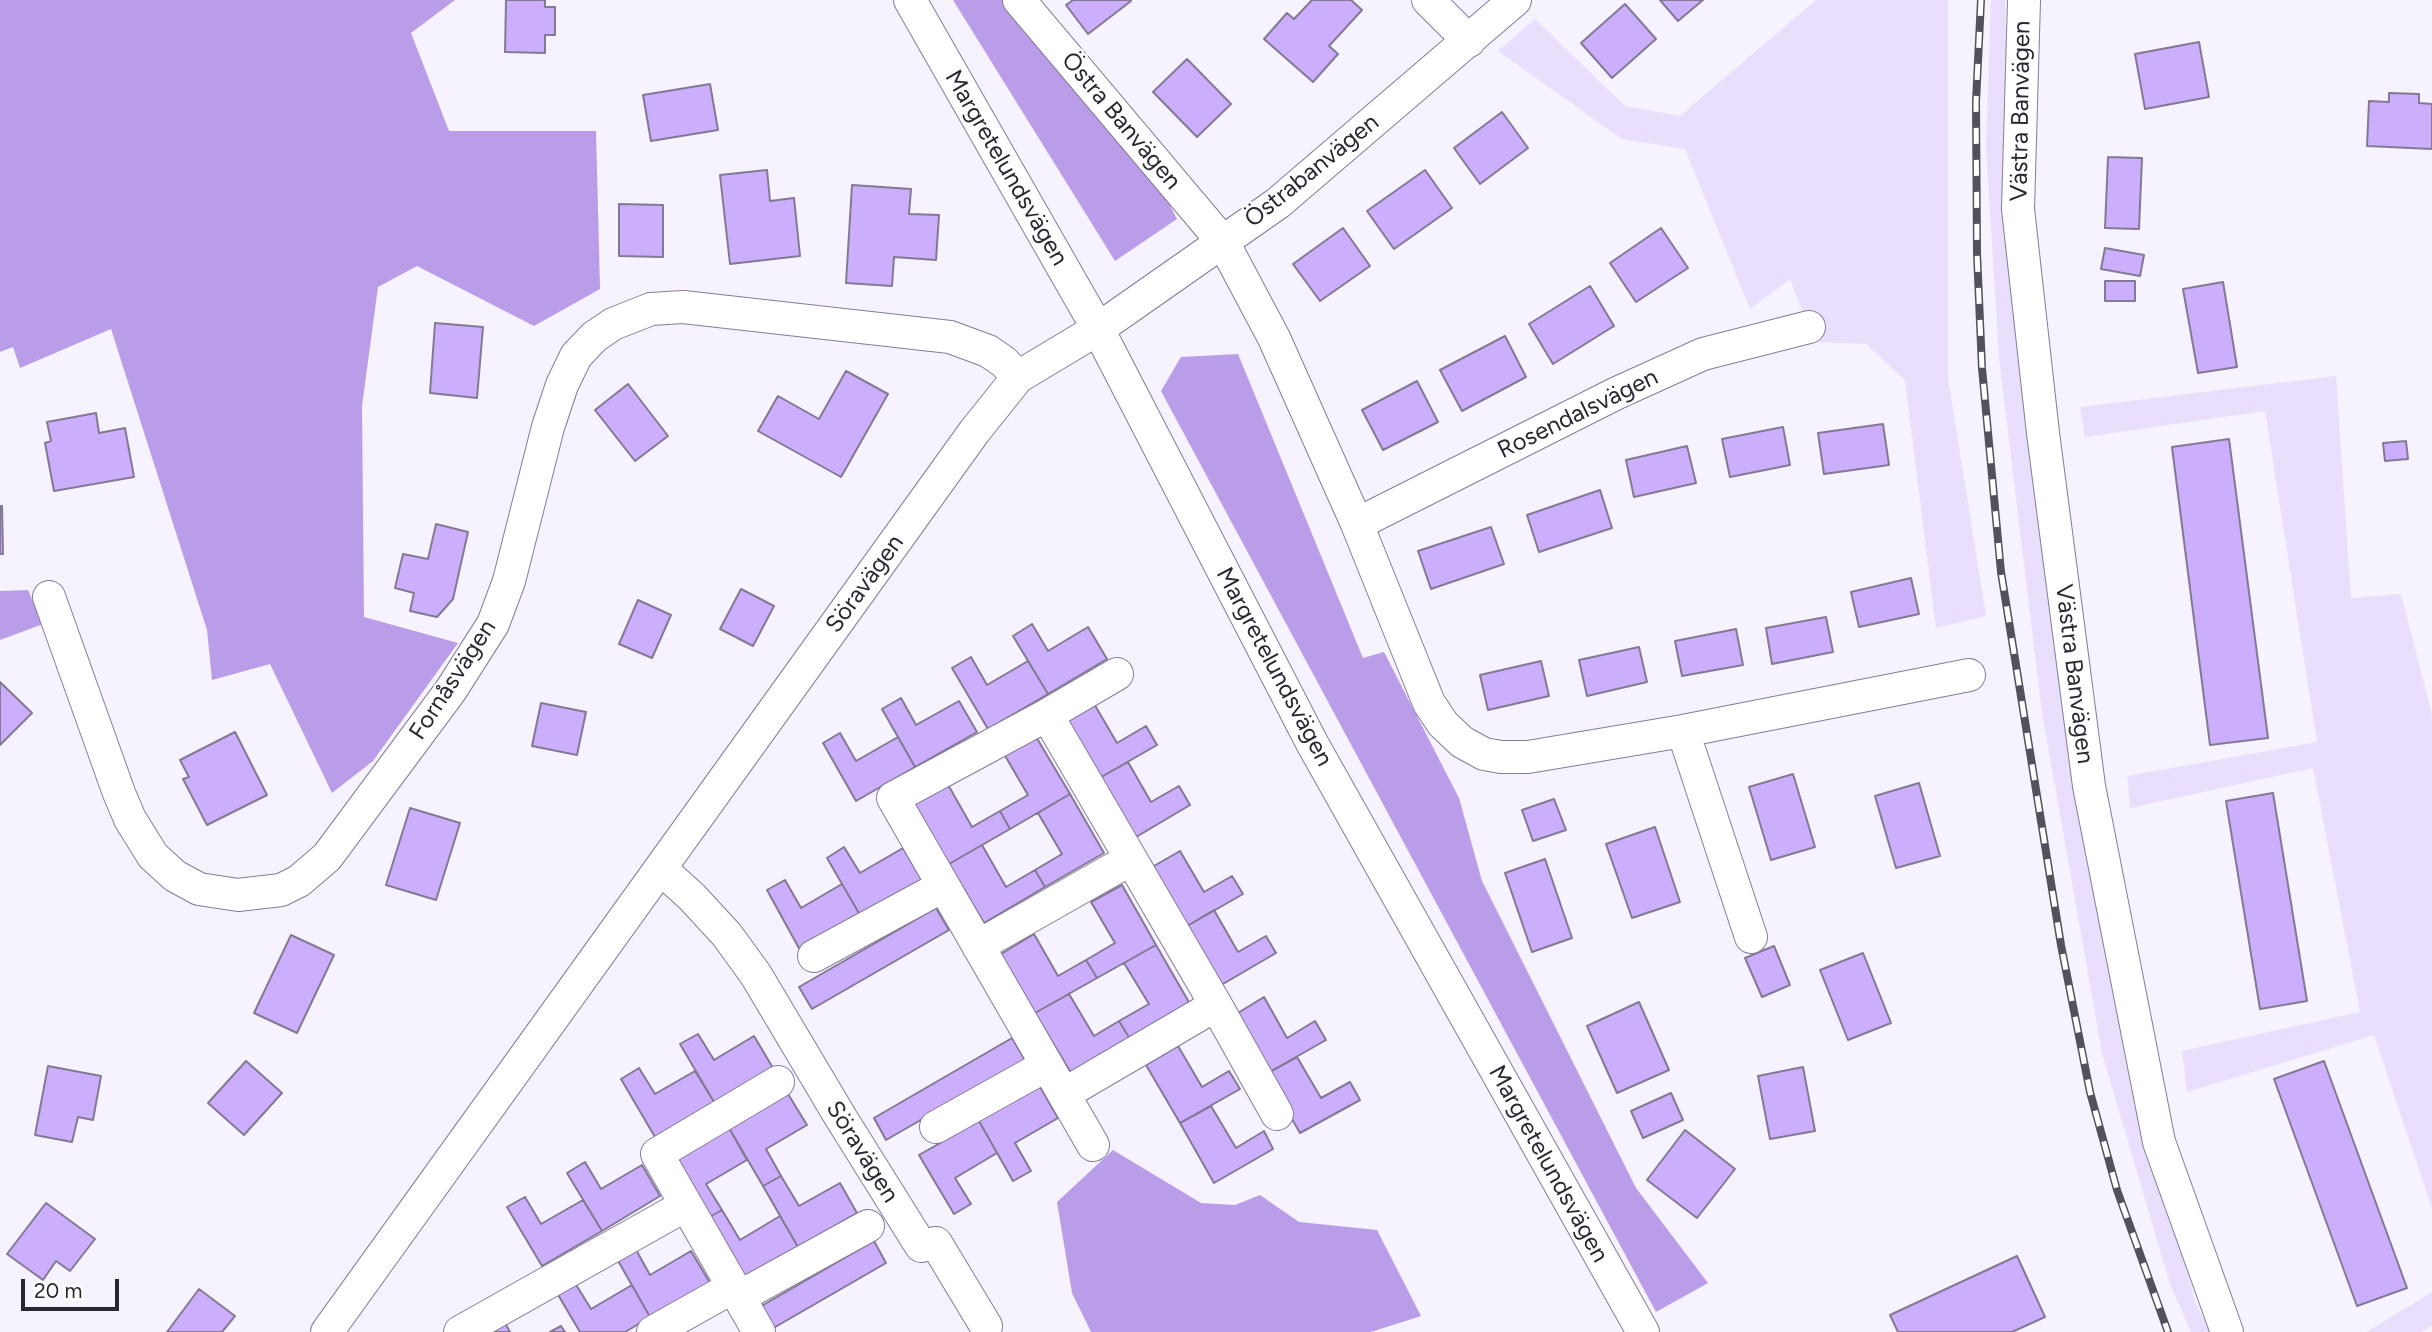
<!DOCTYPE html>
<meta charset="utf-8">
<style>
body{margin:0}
#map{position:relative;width:2432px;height:1332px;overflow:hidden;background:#f6f2fe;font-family:Figtree,sans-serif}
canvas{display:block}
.scale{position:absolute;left:21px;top:1279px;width:98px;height:32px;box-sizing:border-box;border:4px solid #2b2732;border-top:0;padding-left:9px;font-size:21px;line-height:24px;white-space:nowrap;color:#2b2732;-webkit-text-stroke:5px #fff;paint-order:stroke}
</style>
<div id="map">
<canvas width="2432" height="1332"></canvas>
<div class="scale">20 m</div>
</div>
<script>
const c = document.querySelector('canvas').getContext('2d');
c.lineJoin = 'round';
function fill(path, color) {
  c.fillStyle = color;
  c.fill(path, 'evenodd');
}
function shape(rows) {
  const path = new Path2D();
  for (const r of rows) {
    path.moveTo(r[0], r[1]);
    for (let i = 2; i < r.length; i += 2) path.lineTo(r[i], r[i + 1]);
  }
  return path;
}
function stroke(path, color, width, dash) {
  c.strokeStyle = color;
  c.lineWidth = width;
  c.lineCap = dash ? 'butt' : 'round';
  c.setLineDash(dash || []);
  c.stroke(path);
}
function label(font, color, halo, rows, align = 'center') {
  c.font = font + ' Figtree,sans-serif';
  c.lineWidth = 5;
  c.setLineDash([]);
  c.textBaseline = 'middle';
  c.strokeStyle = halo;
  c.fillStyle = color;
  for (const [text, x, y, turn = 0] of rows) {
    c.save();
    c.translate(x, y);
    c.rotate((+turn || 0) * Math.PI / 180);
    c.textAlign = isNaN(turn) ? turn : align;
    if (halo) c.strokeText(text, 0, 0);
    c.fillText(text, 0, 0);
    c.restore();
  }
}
const green = shape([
 [1816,0,1948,0,1948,378,1986,616,1936,628,1905,380,1866,344,1814,342,1790,279,1750,309,1685,149,1622,139,1498,51,1535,19,1625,106,1680,116],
 [1991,0,2005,0,2011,295,2026,414,2141,1102,2196,1304,2211,1332,2191,1332,2170,1284,2102,1053,2042,712,1999,358,1986,146],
 [2336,376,2351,598,2401,594,2432,715,2432,1208,2374,1035,2187,1092,2182,1051,2360,1012,2313,768,2130,808,2127,776,2317,742,2265,411,2085,437,2080,407],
 [2432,1292,2432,1325,2421,1332,2367,1332]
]);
const forest = shape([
 [0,0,455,0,411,33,449,131,596,131,600,289,534,326,417,266,378,287,362,406,364,617,458,643,373,761,332,793,270,664,212,680,207,630,111,329,20,368,13,347,0,352],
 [953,0,1004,0,1153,173,1177,219,1115,261],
 [1238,354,1363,658,1384,652,1459,798,1482,881,1636,1188,1708,1283,1656,1312,1161,391,1181,357],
 [28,590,43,624,0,640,0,591],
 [1113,1150,1201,1203,1235,1205,1260,1195,1299,1222,1377,1230,1421,1316,1371,1332,1091,1332,1072,1293,1057,1202]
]);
const building = shape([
 [506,0,545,0,545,7,555,7,555,35,545,35,545,53,505,52,506,0],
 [1073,0,1130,0,1131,1,1088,34,1066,5,1073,0],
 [1312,0,1351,0,1362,10,1329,46,1338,54,1313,82,1264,39,1287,13,1294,19,1312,0],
 [1660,0,1703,0,1678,21,1660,0],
 [1625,4,1656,39,1612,78,1581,43,1625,4],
 [2199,42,2209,97,2145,109,2135,54,2199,42],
 [1187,59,1231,104,1197,137,1153,92,1187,59],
 [710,84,718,130,651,141,643,95,710,84],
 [2389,93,2419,94,2419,103,2432,104,2432,149,2367,146,2369,101,2389,102,2389,93],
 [1502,112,1528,148,1480,184,1454,148,1502,112],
 [2108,157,2142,158,2139,229,2105,228,2108,157],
 [767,170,770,201,794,198,800,256,730,264,720,175,767,170],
 [1425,170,1452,208,1394,249,1367,211,1425,170],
 [852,185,911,189,909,214,939,215,936,260,894,257,892,286,846,283,852,185],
 [619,204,663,205,663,257,619,256,619,204],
 [1343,228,1370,266,1320,301,1293,264,1343,228],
 [1661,228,1688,268,1636,302,1610,263,1661,228],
 [2105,248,2144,255,2140,276,2101,269,2105,248],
 [2105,281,2135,281,2135,301,2105,301,2105,281],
 [2223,282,2237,367,2198,373,2183,289,2223,282],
 [1590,286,1614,326,1553,364,1529,324,1590,286],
 [435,323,483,327,477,398,430,393,435,323],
 [1505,336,1526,377,1462,411,1440,370,1505,336],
 [846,371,888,394,841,477,758,431,778,396,819,419,846,371],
 [1417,381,1438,422,1383,450,1362,410,1417,381],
 [628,384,668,436,635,461,595,410,628,384],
 [96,413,99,433,125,428,134,477,54,491,45,443,51,441,47,422,96,413],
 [1883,424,1889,465,1824,474,1818,433,1883,424],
 [1783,427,1790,465,1730,477,1722,439,1783,427],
 [2229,439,2268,738,2210,745,2172,447,2229,439],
 [2406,441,2408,459,2385,461,2383,443,2406,441],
 [1687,446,1696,483,1634,497,1626,460,1687,446],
 [1600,490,1612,528,1539,552,1527,515,1600,490],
 [0,506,2,506,3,554,0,554,0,506],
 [436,524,468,532,453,599,437,617,410,611,414,593,395,588,403,554,428,559,436,524],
 [1491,527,1504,564,1431,589,1418,551,1491,527],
 [1911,578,1919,614,1859,627,1851,592,1911,578],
 [741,589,774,606,753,646,720,629,741,589],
 [638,600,671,615,652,658,619,644,638,600],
 [1826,617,1833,652,1772,664,1766,628,1826,617],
 [1032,624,1048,651,1088,627,1107,659,1048,694,1013,636,1032,624],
 [1736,629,1743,665,1682,676,1675,641,1736,629],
 [1639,647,1647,682,1587,696,1579,660,1639,647],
 [971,657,987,685,1028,661,1048,694,988,729,952,668,971,657],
 [1541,661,1549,696,1488,710,1480,675,1541,661],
 [0,682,32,713,0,745,0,682],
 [901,698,916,725,959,701,977,732,915,767,882,709,901,698],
 [1093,702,1117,743,1146,726,1157,745,1096,780,1061,721,1093,702],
 [541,703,586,712,577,755,532,746,541,703],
 [235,732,267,795,207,825,183,779,189,777,180,760,235,732],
 [840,733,856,761,898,737,915,767,856,801,823,743,840,733],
 [1035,735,1070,794,1010,829,1000,811,1028,795,1004,754,1035,735],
 [1128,762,1151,802,1179,786,1190,805,1131,840,1096,780,1128,762],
 [1793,774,1815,847,1771,860,1749,787,1793,774],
 [947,783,972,827,1000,811,1010,829,949,864,914,803,947,783],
 [1919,783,1940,856,1896,868,1875,796,1919,783],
 [2273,793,2307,1001,2260,1009,2226,801,2273,793],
 [1070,794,1104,853,1045,887,1035,870,1062,854,1038,813,1070,794],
 [1554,799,1566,830,1533,841,1522,810,1554,799],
 [410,808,460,823,436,900,386,885,410,808],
 [1655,827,1680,902,1632,918,1606,844,1655,827],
 [982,845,1006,887,1035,870,1045,887,984,923,949,864,982,845],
 [844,847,860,873,903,848,922,880,860,915,827,858,844,847],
 [1180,851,1204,892,1232,876,1243,894,1182,929,1147,870,1180,851],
 [1545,859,1572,938,1532,952,1505,873,1545,859],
 [785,880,801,908,842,884,860,915,800,950,767,890,785,880],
 [1122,885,1156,945,1097,978,1086,960,1115,943,1091,902,1122,885],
 [936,908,949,930,812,1009,799,987,936,908],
 [1214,910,1238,952,1266,936,1276,953,1216,988,1182,929,1214,910],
 [1034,934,1058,976,1086,960,1097,978,1035,1013,1001,954,1034,934],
 [291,935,334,955,297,1033,254,1013,291,935],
 [1156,945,1190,1004,1130,1039,1119,1021,1149,1004,1124,963,1156,945],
 [1774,946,1790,985,1762,997,1745,958,1774,946],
 [1863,953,1891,1023,1848,1040,1820,970,1863,953],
 [1069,994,1094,1036,1119,1021,1130,1039,1071,1073,1035,1013,1069,994],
 [1264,997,1287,1038,1315,1021,1326,1040,1266,1074,1233,1016,1264,997],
 [1639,1002,1669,1070,1617,1093,1587,1026,1639,1002],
 [698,1034,714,1060,754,1036,773,1068,714,1102,680,1044,698,1034],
 [1012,1038,1025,1060,886,1140,874,1118,1012,1038],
 [1178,1046,1202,1087,1229,1071,1240,1089,1180,1123,1146,1065,1178,1046],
 [1297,1057,1321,1098,1350,1082,1360,1100,1300,1133,1266,1074,1297,1057],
 [246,1061,282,1093,244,1135,208,1103,246,1061],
 [2324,1061,2407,1288,2357,1306,2274,1079,2324,1061],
 [48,1066,101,1076,93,1120,78,1117,72,1142,35,1135,48,1066],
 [1803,1067,1815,1131,1770,1139,1758,1076,1803,1067],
 [639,1068,655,1094,695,1071,714,1102,655,1137,621,1079,639,1068],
 [1039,1085,1058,1118,1015,1143,1031,1171,1013,1181,979,1121,1039,1085],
 [1671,1093,1683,1120,1643,1138,1631,1111,1671,1093],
 [788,1094,807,1125,766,1149,781,1176,763,1186,729,1128,788,1094],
 [1211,1106,1236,1148,1264,1131,1273,1149,1214,1183,1180,1123,1211,1106],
 [979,1121,997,1153,955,1178,971,1204,954,1214,919,1155,979,1121],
 [729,1128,747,1160,706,1184,722,1210,703,1221,670,1163,729,1128],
 [1685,1130,1735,1169,1697,1218,1647,1180,1685,1130],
 [585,1162,601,1189,642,1165,660,1196,602,1231,567,1173,585,1162],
 [781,1176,799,1206,840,1183,857,1213,798,1247,763,1186,781,1176],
 [525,1197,541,1224,583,1200,602,1231,542,1266,507,1207,525,1197],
 [46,1203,95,1239,70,1271,56,1261,43,1280,7,1254,46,1203],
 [722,1210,740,1240,780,1216,798,1247,739,1282,703,1221,722,1210],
 [874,1241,886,1263,770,1330,758,1308,874,1241],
 [635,1248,650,1275,691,1251,710,1283,650,1317,617,1259,635,1248],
 [2017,1256,2045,1317,2012,1332,1898,1332,1890,1315,2017,1256],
 [575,1283,591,1309,632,1285,650,1317,625,1332,580,1332,557,1293,575,1283],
 [199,1289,235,1316,222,1332,167,1332,199,1289],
 [505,1323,510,1332,490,1332,505,1323],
 [561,1326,565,1332,550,1332,561,1326]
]);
const street = shape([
 [910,0,1098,329,1312,743,1643,1332],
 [1019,0,1223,242,1274,338,1357,524,1429,703,1443,724,1462,742,1484,754,1501,757,1528,757,1683,731,1969,675],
 [1428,0,1469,41],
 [2024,0,2018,209,2043,433,2089,786,2159,1142,2227,1332],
 [1357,524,1617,393,1703,354,1809,327],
 [49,597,119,793,130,819,153,856,175,876,199,889,238,895,281,890,299,881,327,857,451,690,493,624,509,581,548,427,562,385,576,356,594,337,613,324,651,309,683,307,950,337,988,351,1004,362,1018,377],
 [1117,674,1047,715,1131,859],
 [1047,715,893,798,1093,1145],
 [1683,731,1751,937],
 [661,869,692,897,727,935,756,975,841,1118,921,1246,936,1243,986,1326],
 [978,946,1131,859,1216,1005],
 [814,956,943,886],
 [1064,1094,1216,1005,1277,1114],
 [936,1127,1047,1065],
 [739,1297,868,1226],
 [327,1332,974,432,1018,377,1098,329,1278,203,1515,0],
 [460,1332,686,1205],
 [653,1332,733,1287],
 [759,1332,657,1154,778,1082]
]);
const rail = shape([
 [1981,0,1976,102,1977,253,1982,368,2001,572,2061,945,2090,1092,2117,1190,2168,1332]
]);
const streetNames = [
 ["Västra Banvägen",2021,111,-89],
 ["Östra Banvägen",1121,121,50],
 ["Margretelundsvägen",1006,168,60],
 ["Östrabanvägen",1312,171,-39],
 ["Rosendalsvägen",1578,414,-26],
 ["Söravägen",865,584,-54],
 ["Margretelundsvägen",1274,667,62],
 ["Västra Banvägen",2074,674,83],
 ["Fornåsvägen",453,680,-57],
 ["Söravägen",862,1152,58],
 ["Margretelundsvägen",1548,1164,61]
];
fill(green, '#e9dffd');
fill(forest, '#ba9de8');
fill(building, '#ccaffc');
stroke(building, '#837994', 2);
stroke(street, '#867c97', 34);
stroke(street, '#fff', 32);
stroke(rail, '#54505c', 8);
stroke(rail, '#fff', 5, [16]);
label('24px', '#2b2732', '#fff', streetNames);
</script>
